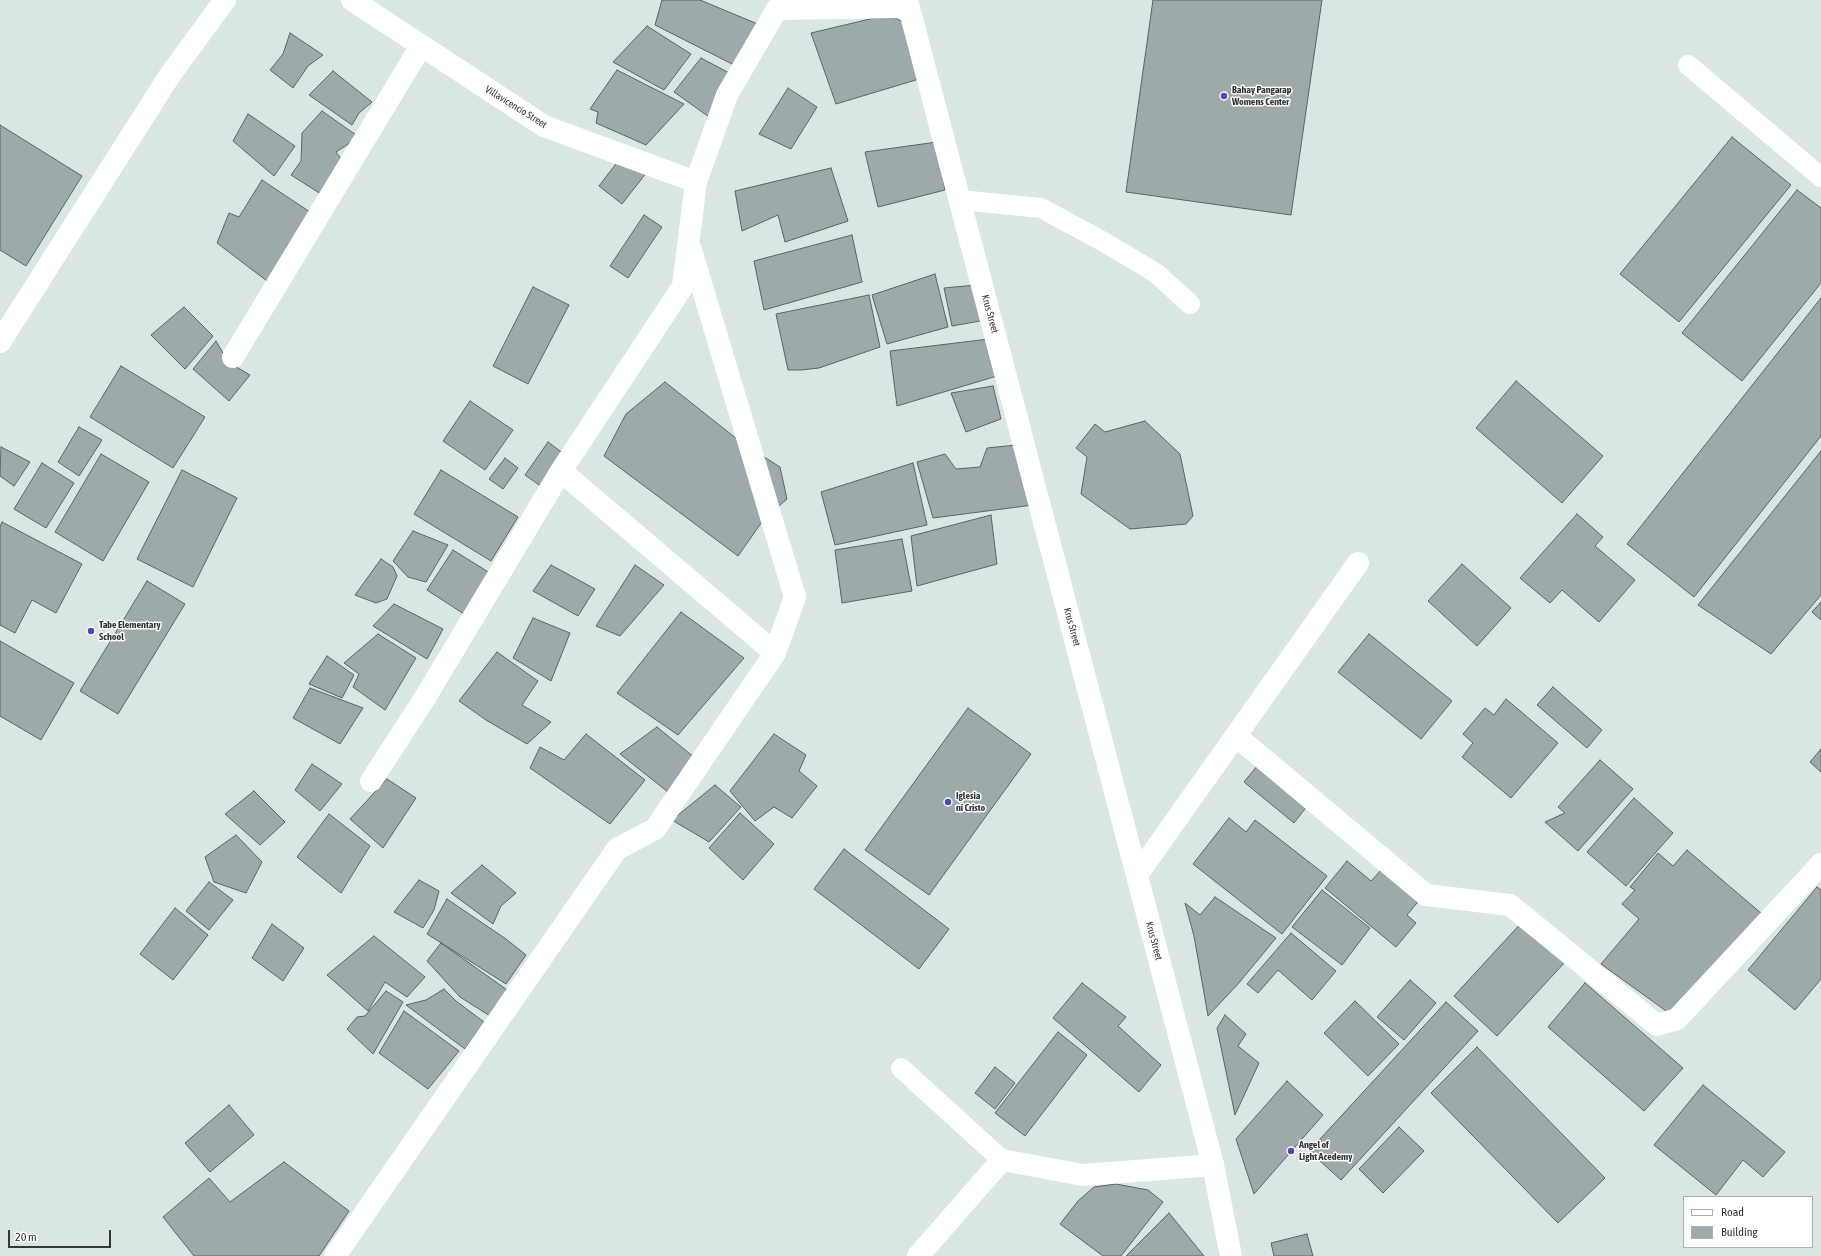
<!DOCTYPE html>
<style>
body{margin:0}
#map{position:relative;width:1821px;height:1256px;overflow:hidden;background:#d9e6e3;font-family:"Asap Condensed",sans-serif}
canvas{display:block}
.legend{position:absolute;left:1683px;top:1196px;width:130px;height:52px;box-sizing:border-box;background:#fff;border:1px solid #adafae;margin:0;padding:5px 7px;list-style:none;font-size:12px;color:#323635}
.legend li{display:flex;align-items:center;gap:8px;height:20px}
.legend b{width:20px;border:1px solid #adafae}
.scale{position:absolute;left:8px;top:1230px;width:103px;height:18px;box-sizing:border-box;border:2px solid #323635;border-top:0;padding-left:5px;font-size:12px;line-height:14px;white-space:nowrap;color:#323635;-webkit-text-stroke:3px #fff;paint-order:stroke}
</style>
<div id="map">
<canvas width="1821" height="1256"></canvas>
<ul class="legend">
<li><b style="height:5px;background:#fff"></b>Road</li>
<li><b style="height:11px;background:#9da9aa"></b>Building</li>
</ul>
<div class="scale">20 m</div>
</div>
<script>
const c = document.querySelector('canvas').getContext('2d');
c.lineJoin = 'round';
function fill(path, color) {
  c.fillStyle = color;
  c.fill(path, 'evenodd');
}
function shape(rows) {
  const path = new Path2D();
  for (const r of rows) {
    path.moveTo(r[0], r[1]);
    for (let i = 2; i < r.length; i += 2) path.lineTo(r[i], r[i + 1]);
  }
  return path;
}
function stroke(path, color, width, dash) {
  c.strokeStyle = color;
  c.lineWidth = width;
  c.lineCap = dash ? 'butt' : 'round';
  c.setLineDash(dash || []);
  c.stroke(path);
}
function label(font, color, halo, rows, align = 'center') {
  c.font = font + ' "Asap Condensed",sans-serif';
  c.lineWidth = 3;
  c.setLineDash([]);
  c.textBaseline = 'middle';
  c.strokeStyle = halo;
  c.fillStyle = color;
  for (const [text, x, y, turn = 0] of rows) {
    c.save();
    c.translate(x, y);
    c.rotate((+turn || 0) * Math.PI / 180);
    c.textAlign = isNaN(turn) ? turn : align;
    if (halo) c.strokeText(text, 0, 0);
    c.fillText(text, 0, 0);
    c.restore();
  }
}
const building = shape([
 [662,0,700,0,760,25,738,67,655,25,662,0],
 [1153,0,1322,0,1291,215,1126,192,1153,0],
 [874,18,895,18,907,24,919,79,836,104,811,33,874,18],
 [647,26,691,54,664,90,613,62,647,26],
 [290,33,323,55,308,66,293,88,270,70,283,54,290,33],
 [701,58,733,75,712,119,674,92,701,58],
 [617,70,684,104,646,145,596,123,598,112,590,109,617,70],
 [333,71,372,102,359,113,352,125,309,95,333,71],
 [788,88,817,107,791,149,759,134,788,88],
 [322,111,359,137,336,152,345,164,324,196,291,175,301,161,302,133,322,111],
 [248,114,295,146,274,176,233,141,248,114],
 [0,125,82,176,26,266,0,250,0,125],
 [1732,137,1791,185,1679,322,1620,274,1732,137],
 [937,142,945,190,878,207,865,152,937,142],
 [618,161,647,172,622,204,599,186,618,161],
 [831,168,848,221,785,242,778,215,742,231,735,191,831,168],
 [262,180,310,212,271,284,217,243,229,213,239,217,262,180],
 [1797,190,1821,208,1821,283,1742,381,1682,333,1797,190],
 [644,215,662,227,628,278,610,266,644,215],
 [852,235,862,282,764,310,754,261,852,235],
 [935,274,948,327,887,344,872,295,935,274],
 [977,285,986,320,952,326,944,288,977,285],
 [533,287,569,305,528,384,493,366,533,287],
 [869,295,880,347,819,368,801,370,788,370,776,314,869,295],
 [1821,298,1821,436,1694,597,1627,544,1821,298],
 [184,307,213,336,185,369,151,335,184,307],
 [989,339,997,376,897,406,890,351,989,339],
 [216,341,228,362,250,375,229,401,193,369,216,341],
 [121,366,205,417,173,468,90,417,121,366],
 [1516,381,1603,456,1562,503,1476,428,1516,381],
 [665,382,742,443,780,467,787,499,764,519,738,556,604,456,626,414,665,382],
 [993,386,1001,419,966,432,951,393,993,386],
 [470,401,513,430,485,470,443,441,470,401],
 [1145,421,1180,454,1193,516,1186,524,1130,529,1081,494,1087,457,1076,448,1095,424,1105,432,1145,421],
 [79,427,102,440,79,476,58,462,79,427],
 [548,442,564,454,542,487,525,475,548,442],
 [1017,445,1033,505,933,518,917,462,945,454,956,469,980,467,987,448,1017,445],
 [1,447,30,462,14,486,0,476,1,447],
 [1821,451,1821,595,1771,654,1698,605,1821,451],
 [101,454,149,482,103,561,55,532,101,454],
 [505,458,518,468,503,489,489,479,505,458],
 [42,463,74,483,46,528,14,509,42,463],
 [913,463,927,525,835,545,821,492,913,463],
 [182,470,237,498,193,587,137,559,182,470],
 [441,470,518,517,491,561,414,514,441,470],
 [1577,514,1603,537,1595,546,1635,580,1599,622,1562,590,1550,603,1520,578,1577,514],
 [991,515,997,564,917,586,911,536,991,515],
 [2,522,82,564,56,613,32,600,15,633,0,625,0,527,2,522],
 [413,531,448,545,426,582,408,577,393,561,413,531],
 [902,539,912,591,842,603,835,550,902,539],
 [453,550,490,573,464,614,427,590,453,550],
 [381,559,393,567,397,576,387,599,376,603,355,595,381,559],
 [1462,564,1511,608,1477,646,1428,601,1462,564],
 [551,565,595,589,578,616,533,591,551,565],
 [635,565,664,585,620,636,596,626,635,565],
 [147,581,185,604,118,714,80,691,147,581],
 [1821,602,1821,620,1812,612,1821,602],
 [394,604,443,629,427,659,373,626,394,604],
 [681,612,744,658,678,735,617,693,681,612],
 [533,618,570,633,551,681,513,658,533,618],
 [378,634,416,658,385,710,353,687,359,674,344,663,378,634],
 [1369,634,1452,701,1421,739,1338,672,1369,634],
 [0,641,74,683,41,740,0,716,0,641],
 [497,652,538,681,522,705,551,722,527,744,486,720,459,701,497,652],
 [327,656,354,675,342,698,309,684,327,656],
 [1553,687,1602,730,1587,748,1537,705,1553,687],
 [310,688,363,708,340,744,293,718,310,688],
 [1506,699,1558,743,1511,798,1462,757,1473,743,1463,734,1485,708,1494,715,1506,699],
 [968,708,1031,754,929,895,865,850,968,708],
 [657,727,695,758,673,796,620,754,657,727],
 [586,734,645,780,610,824,530,768,540,747,564,760,586,734],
 [774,734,806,755,799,771,817,786,792,818,774,807,755,821,730,791,774,734],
 [1821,749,1821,772,1810,762,1821,749],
 [1600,760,1633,789,1578,851,1545,822,1565,813,1558,807,1600,760],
 [312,764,342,784,320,811,295,790,312,764],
 [1258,765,1308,805,1294,823,1244,782,1258,765],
 [387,779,416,798,383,848,350,819,387,779],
 [715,785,741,807,709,842,672,820,715,785],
 [254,791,285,822,260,845,225,814,254,791],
 [1634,798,1673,833,1626,886,1587,852,1634,798],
 [740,813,774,844,743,880,709,848,740,813],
 [329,814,370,846,341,893,297,857,329,814],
 [1229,818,1246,832,1255,820,1327,876,1282,934,1193,864,1229,818],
 [236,835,262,862,246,893,214,882,205,857,236,835],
 [844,849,949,929,919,969,814,889,844,849],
 [1687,850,1762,914,1673,1016,1601,964,1639,919,1622,904,1635,890,1630,887,1658,853,1673,866,1687,850],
 [1347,861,1371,881,1384,867,1421,898,1407,915,1416,923,1396,947,1325,888,1347,861],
 [482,865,516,893,501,906,493,924,451,893,482,865],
 [419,880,439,891,434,910,423,928,394,912,419,880],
 [209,882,233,900,209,930,186,911,209,882],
 [1817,887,1821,890,1821,979,1795,1010,1748,970,1817,887],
 [1322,890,1370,928,1342,965,1292,927,1322,890],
 [1215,897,1276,938,1238,984,1208,1016,1194,936,1185,903,1200,915,1215,897],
 [447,899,506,939,526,955,506,984,427,934,447,899],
 [175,908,208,935,173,980,140,954,175,908],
 [1523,921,1566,961,1497,1036,1454,996,1523,921],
 [272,924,304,948,283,981,252,958,272,924],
 [1291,933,1336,971,1312,1000,1278,970,1258,993,1247,984,1291,933],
 [374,936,425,977,407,997,385,982,368,1011,327,975,374,936],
 [441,943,510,992,490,1016,460,997,427,961,441,943],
 [1410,980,1436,1003,1404,1040,1377,1017,1410,980],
 [1082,983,1126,1017,1118,1026,1161,1065,1139,1092,1053,1018,1082,983],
 [1585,983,1683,1068,1644,1111,1548,1027,1585,983],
 [444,989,456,1001,484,1022,465,1049,406,1005,426,1000,444,989],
 [386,991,403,1002,373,1054,347,1029,357,1017,365,1016,386,991],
 [1355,1001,1399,1044,1368,1076,1324,1033,1355,1001],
 [1446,1002,1478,1031,1341,1180,1309,1151,1446,1002],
 [404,1011,459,1051,428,1089,379,1053,404,1011],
 [1225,1015,1246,1034,1238,1046,1259,1063,1235,1115,1217,1028,1225,1015],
 [1058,1032,1087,1055,1025,1136,995,1113,1058,1032],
 [1477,1047,1605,1178,1558,1223,1431,1093,1477,1047],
 [995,1067,1015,1083,995,1109,975,1093,995,1067],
 [1287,1081,1323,1115,1254,1194,1236,1139,1287,1081],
 [1703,1085,1785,1152,1763,1177,1743,1160,1716,1195,1654,1145,1703,1085],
 [229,1105,254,1135,210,1172,185,1143,229,1105],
 [1399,1127,1424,1151,1383,1193,1359,1169,1399,1127],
 [284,1162,349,1211,319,1256,194,1256,163,1217,209,1178,230,1202,284,1162],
 [1116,1184,1148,1190,1163,1202,1121,1256,1103,1256,1060,1224,1078,1201,1094,1187,1116,1184],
 [1169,1213,1204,1256,1126,1256,1169,1213],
 [1307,1234,1313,1256,1274,1256,1271,1243,1307,1234]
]);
const lane = shape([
 [1688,65,1821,177],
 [960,200,1041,208,1102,241,1156,273,1190,304],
 [901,1068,1002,1160]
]);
const street = shape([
 [352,0,544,126,696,182],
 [691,250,795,597,775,653],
 [0,342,170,75,225,0],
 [233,357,421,46],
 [1236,736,1426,895,1510,905,1657,1025,1677,1019,1821,864],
 [371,781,423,701,561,471],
 [1137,875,1358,563],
 [335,1256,617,849,655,829,775,653,561,471,683,286,696,182,727,95,777,9,909,7],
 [918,1256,1002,1160,1083,1175,1213,1165]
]);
const secondary = shape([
 [907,0,1213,1165,1231,1256]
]);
const markers = [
 [1224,96,4,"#5047be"],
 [91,631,4,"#5047be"],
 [948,802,4,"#5047be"],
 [1291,1151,4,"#5047be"]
];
const poiNames = [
 ["Bahay Pangarap",1232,90],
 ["Womens Center",1232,102],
 ["Tabe Elementary",99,625],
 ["School",99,637],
 ["Iglesia",956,796],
 ["ni Cristo",956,808],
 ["Angel of",1299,1145],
 ["Light Acedemy",1299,1157]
];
const streetNames = [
 ["Villavicencio Street",516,107,32],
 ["Krus Street",990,314,75],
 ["Krus Street",1072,627,75],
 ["Krus Street",1154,941,75]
];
fill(building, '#9da9aa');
stroke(building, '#586465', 1);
stroke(lane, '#fff', 20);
stroke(street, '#fff', 22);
stroke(secondary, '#fff', 22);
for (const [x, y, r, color] of markers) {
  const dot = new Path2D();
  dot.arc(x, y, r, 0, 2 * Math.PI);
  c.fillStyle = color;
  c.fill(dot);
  stroke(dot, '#fff', 1.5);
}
label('bold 10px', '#323635', '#fff', poiNames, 'left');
label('10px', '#323635', '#fff', streetNames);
</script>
